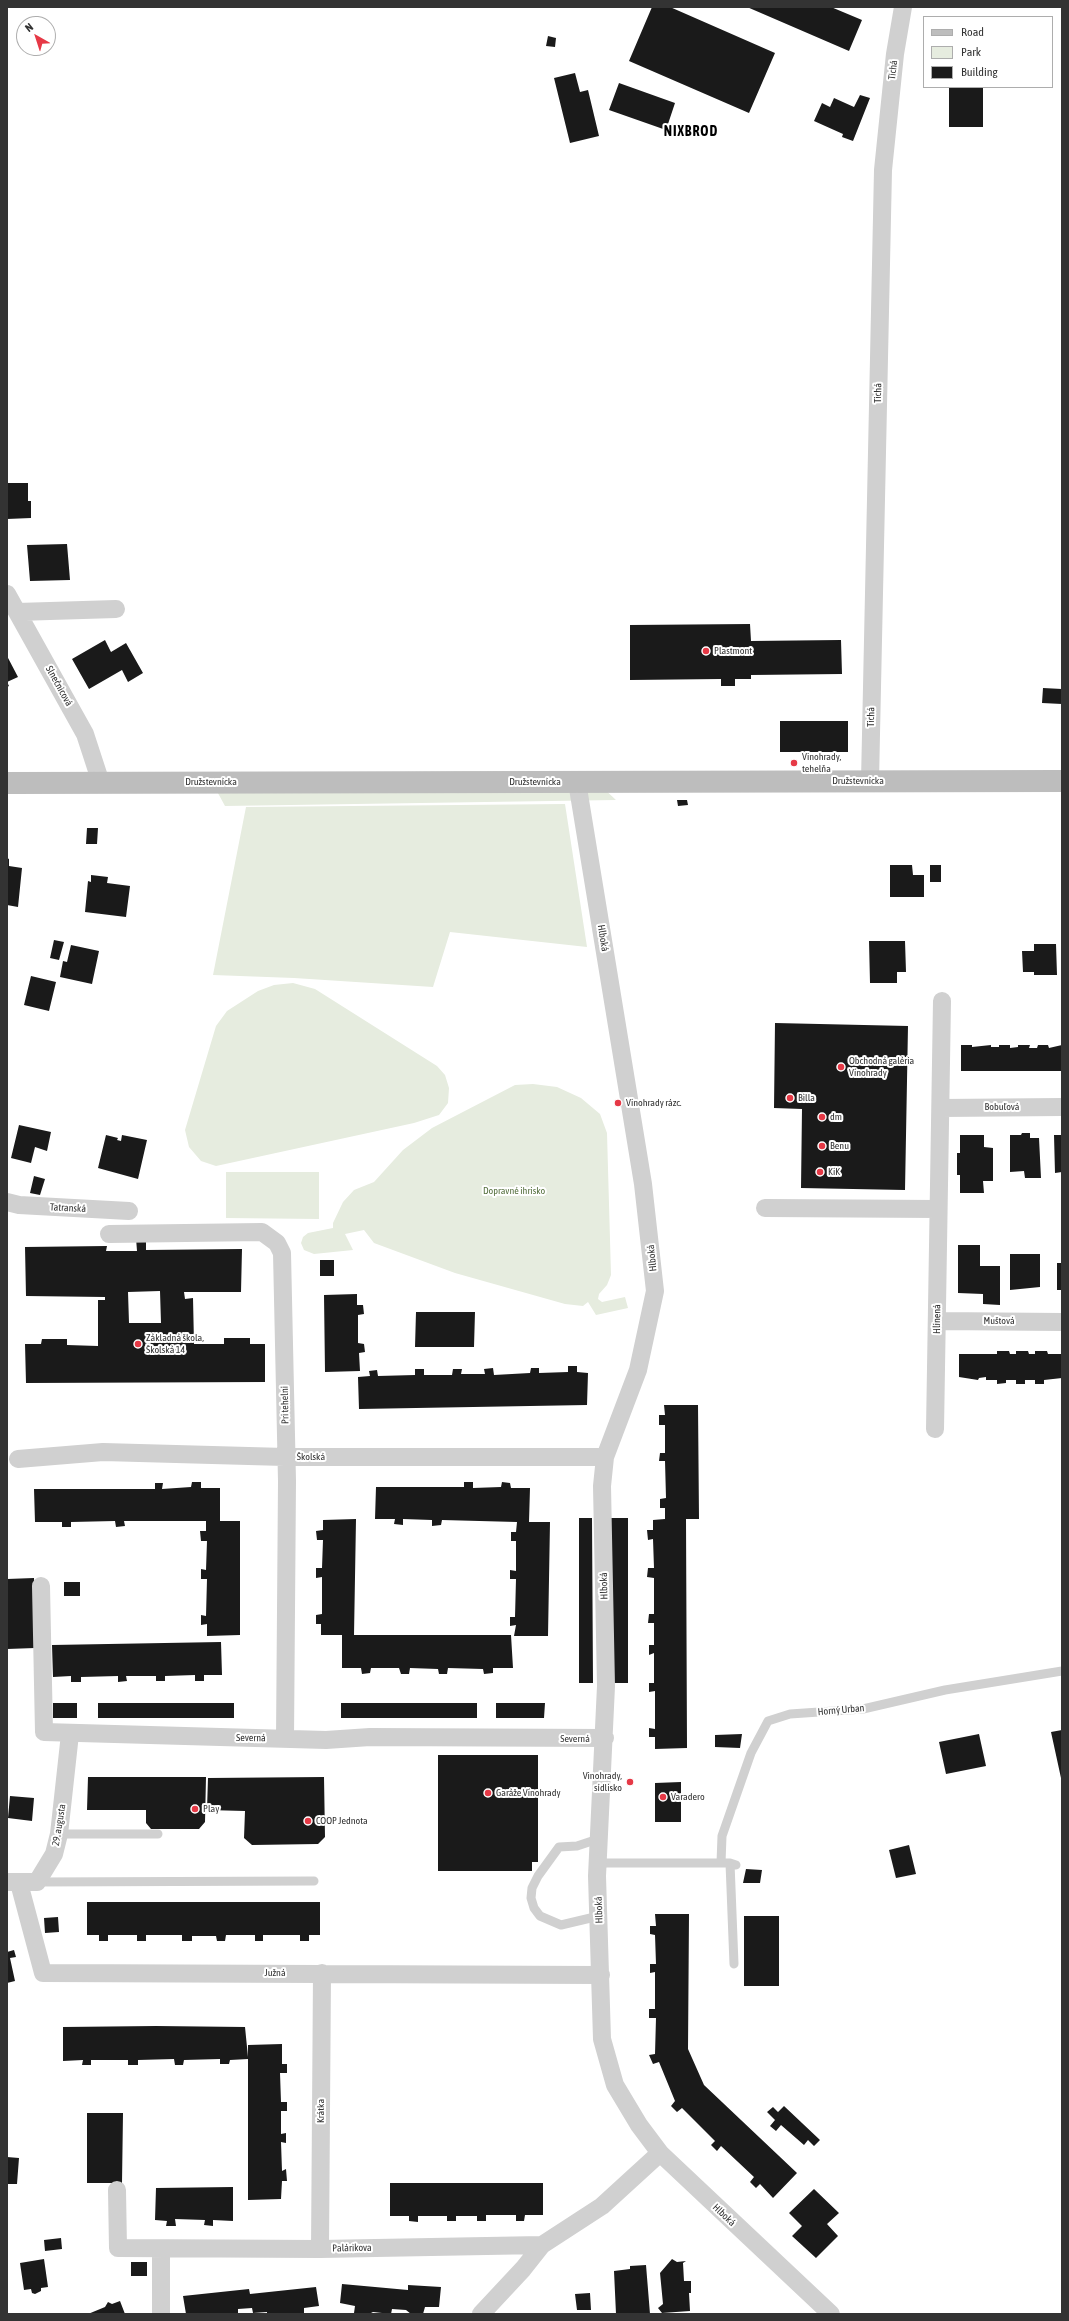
<!DOCTYPE html>
<meta charset="utf-8">
<style>
body{margin:0}
#map{position:relative;width:1069px;height:2321px;overflow:hidden;background:#fff;font-family:"Asap Condensed",sans-serif}
canvas{display:block}
.frame{position:absolute;inset:0;border:8px solid #333;pointer-events:none}
.legend{position:absolute;left:923px;top:16px;width:130px;height:72px;box-sizing:border-box;background:#fff;border:1px solid #adadad;margin:0;padding:5px 7px;list-style:none;font-size:12px;color:#333}
.legend li{display:flex;align-items:center;gap:8px;height:20px}
.legend b{width:20px;border:1px solid #adadad}
.north{position:absolute;left:16px;top:16px;width:40px;height:40px;box-sizing:border-box;background:#fff;border:1px solid #adadad;border-radius:50%;rotate:321deg;font-size:11px;font-weight:700;line-height:16px;text-align:center;color:#333}
.north::after{content:'';display:block;margin:auto;width:14px;height:18px;background:#e63946;clip-path:polygon(50% 0,100% 100%,50% 72%,0 100%)}
</style>
<div id="map">
<canvas width="1069" height="2321"></canvas>
<div class="frame"></div>
<ul class="legend">
<li><b style="height:5px;background:#bdbdbd"></b>Road</li>
<li><b style="height:11px;background:#e6ecdf"></b>Park</li>
<li><b style="height:11px;background:#1a1a1a"></b>Building</li>
</ul>
<div class="north">N</div>
</div>
<script>
const c = document.querySelector('canvas').getContext('2d');
c.lineJoin = 'round';
function fill(path, color) {
  c.fillStyle = color;
  c.fill(path, 'evenodd');
}
function shape(rows) {
  const path = new Path2D();
  for (const r of rows) {
    path.moveTo(r[0], r[1]);
    for (let i = 2; i < r.length; i += 2) path.lineTo(r[i], r[i + 1]);
  }
  return path;
}
function stroke(path, color, width, dash) {
  c.strokeStyle = color;
  c.lineWidth = width;
  c.lineCap = dash ? 'butt' : 'round';
  c.setLineDash(dash || []);
  c.stroke(path);
}
function label(font, color, halo, rows, align = 'center') {
  c.font = font + ' "Asap Condensed",sans-serif';
  c.lineWidth = 4;
  c.setLineDash([]);
  c.textBaseline = 'middle';
  c.strokeStyle = halo;
  c.fillStyle = color;
  for (const [text, x, y, turn = 0] of rows) {
    c.save();
    c.translate(x, y);
    c.rotate((+turn || 0) * Math.PI / 180);
    c.textAlign = isNaN(turn) ? turn : align;
    if (halo) c.strokeText(text, 0, 0);
    c.fillText(text, 0, 0);
    c.restore();
  }
}
const green = shape([
 [585,771,616,800,225,806,207,773],
 [565,804,587,947,450,932,433,987,294,978,213,975,246,807],
 [293,983,315,989,437,1066,445,1075,449,1088,448,1103,439,1115,414,1123,216,1166,201,1161,189,1147,185,1130,216,1026,227,1011,258,991,274,985],
 [533,1084,557,1087,581,1098,600,1114,607,1133,611,1275,607,1285,599,1294,598,1299,602,1302,625,1297,628,1308,596,1315,588,1302,583,1306,565,1304,455,1273,374,1243,364,1230,345,1234,353,1250,314,1254,304,1250,301,1243,303,1237,308,1233,333,1228,333,1223,343,1202,354,1190,374,1182,403,1150,432,1128,515,1085],
 [226,1172,319,1172,319,1219,226,1218]
]);
const building = shape([
 [652,7,670,7,775,53,749,113,629,61],
 [747,7,831,7,862,20,849,51],
 [548,36,556,38,555,47,546,46],
 [575,73,580,92,588,90,599,136,570,143,554,78],
 [619,83,675,103,666,130,609,110],
 [949,87,983,87,983,127,949,127],
 [860,95,870,98,853,141,842,137,843,134,814,121,822,103,830,107,834,98,854,107],
 [7,483,28,483,28,501,31,501,31,518,7,519],
 [67,544,70,580,30,581,27,545],
 [750,624,751,641,841,640,842,674,751,675,751,679,735,679,735,686,721,686,721,679,630,680,630,625],
 [105,640,111,652,126,643,143,673,128,682,122,670,89,689,72,659],
 [7,656,18,677,7,682,9,686,7,687],
 [1043,688,1062,689,1062,704,1042,703],
 [780,721,848,721,848,752,780,752],
 [677,800,687,800,688,805,678,806],
 [87,828,98,828,97,844,86,844],
 [7,858,9,859,9,866,22,868,18,907,7,905],
 [890,865,912,865,913,875,924,875,924,897,890,897],
 [930,865,941,865,941,882,930,882],
 [91,875,108,877,107,883,130,886,126,917,85,912,88,881,91,882],
 [54,940,64,942,59,960,50,958],
 [869,941,905,941,906,972,897,972,897,983,870,983],
 [1034,944,1056,944,1057,975,1034,975,1034,972,1023,972,1022,951,1034,951],
 [71,945,99,951,92,984,60,977,63,961,67,962],
 [31,976,56,982,49,1011,24,1005],
 [775,1023,908,1026,905,1190,801,1188,802,1109,774,1108],
 [961,1045,972,1045,972,1047,991,1045,991,1047,999,1047,999,1045,1010,1045,1010,1048,1018,1047,1018,1045,1030,1045,1029,1048,1037,1048,1038,1045,1048,1045,1049,1048,1062,1045,1062,1071,961,1071],
 [19,1125,51,1132,47,1151,35,1147,31,1163,11,1158],
 [1022,1133,1030,1133,1030,1138,1039,1138,1041,1178,1025,1178,1024,1171,1010,1172,1010,1135,1021,1135],
 [106,1135,118,1138,117,1140,121,1141,122,1135,147,1140,138,1179,98,1168],
 [960,1135,984,1135,984,1147,993,1148,993,1181,983,1181,984,1193,960,1193,960,1175,957,1175,957,1153,960,1153],
 [1054,1135,1062,1135,1062,1172,1055,1173],
 [34,1176,45,1179,40,1195,30,1193],
 [136,1238,146,1238,146,1250,242,1249,241,1292,184,1292,185,1299,193,1298,194,1344,224,1344,224,1338,250,1338,250,1344,265,1344,265,1382,26,1383,25,1344,41,1344,42,1339,67,1339,67,1345,98,1346,98,1300,105,1300,105,1297,26,1296,25,1247,107,1246,106,1251,137,1251],
 [160,1291,161,1323,129,1323,128,1292],
 [958,1245,980,1245,980,1266,1000,1266,1000,1305,983,1304,983,1294,958,1293],
 [1010,1254,1040,1254,1040,1287,1010,1290],
 [320,1260,334,1260,334,1276,320,1276],
 [1057,1263,1062,1263,1062,1290,1057,1290],
 [357,1294,357,1305,363,1305,364,1314,358,1315,358,1343,364,1344,365,1352,359,1353,360,1371,325,1372,324,1295],
 [416,1312,475,1312,474,1347,415,1347],
 [997,1351,1009,1351,1010,1354,1016,1354,1016,1351,1028,1351,1029,1354,1035,1354,1035,1351,1047,1351,1048,1354,1062,1354,1062,1378,1044,1380,1044,1384,1035,1384,1035,1380,1025,1380,1025,1384,1016,1384,1016,1380,1006,1380,1006,1383,997,1384,997,1380,986,1380,986,1377,979,1378,978,1380,959,1377,959,1354,997,1354],
 [568,1366,577,1366,577,1372,588,1373,587,1405,359,1409,358,1377,370,1376,369,1371,377,1370,378,1376,415,1375,415,1369,424,1369,424,1375,452,1375,453,1369,462,1369,461,1374,485,1374,484,1369,493,1368,494,1375,530,1373,531,1368,539,1368,539,1373,568,1372],
 [664,1405,698,1405,699,1519,686,1519,687,1748,655,1749,655,1737,649,1737,649,1728,655,1729,655,1691,649,1692,649,1683,654,1683,654,1653,649,1655,649,1645,654,1645,654,1623,648,1623,649,1614,654,1614,654,1578,647,1577,648,1568,654,1568,653,1539,648,1540,647,1530,653,1530,653,1520,665,1519,665,1508,660,1508,660,1499,666,1498,665,1461,659,1461,660,1453,665,1453,665,1425,659,1425,659,1415,665,1415],
 [192,1482,201,1482,201,1488,220,1488,220,1521,240,1521,240,1635,207,1636,207,1624,201,1625,201,1615,206,1616,207,1579,201,1579,201,1569,206,1570,207,1541,201,1541,200,1531,206,1531,206,1521,124,1521,125,1526,116,1527,115,1521,71,1522,71,1527,62,1527,62,1522,35,1522,34,1489,155,1489,155,1483,163,1483,162,1489,191,1487],
 [464,1482,473,1482,473,1488,501,1487,502,1482,510,1483,511,1488,530,1488,529,1522,550,1522,548,1636,514,1636,516,1625,510,1626,510,1617,515,1617,516,1579,510,1579,510,1570,516,1571,516,1541,511,1541,511,1532,516,1532,517,1522,442,1520,441,1525,432,1526,432,1520,403,1519,403,1525,394,1524,395,1519,375,1519,376,1487,464,1487],
 [579,1518,592,1518,593,1683,579,1683],
 [611,1518,628,1518,628,1683,611,1683],
 [356,1519,354,1635,511,1635,513,1668,493,1668,493,1673,484,1674,483,1669,448,1668,447,1674,439,1674,438,1669,410,1668,409,1674,401,1674,399,1668,371,1668,370,1673,362,1674,361,1668,342,1668,342,1635,321,1635,321,1624,316,1624,316,1615,322,1614,322,1577,316,1578,316,1568,322,1568,323,1540,317,1540,316,1531,323,1530,323,1520],
 [34,1578,35,1648,7,1649,7,1579],
 [64,1582,80,1582,80,1596,64,1596],
 [221,1642,222,1675,204,1675,204,1681,195,1681,195,1675,165,1676,165,1681,156,1681,156,1676,126,1676,127,1681,118,1682,118,1676,81,1677,81,1682,71,1682,71,1676,53,1677,52,1645],
 [53,1703,77,1703,77,1718,53,1718],
 [98,1703,234,1703,234,1718,98,1718],
 [341,1703,477,1703,477,1718,341,1718],
 [496,1703,545,1703,544,1718,496,1718],
 [1062,1730,1062,1778,1061,1778,1051,1732],
 [742,1734,740,1748,715,1747,715,1735],
 [979,1734,986,1766,946,1774,939,1742],
 [438,1755,538,1755,538,1862,532,1862,532,1871,438,1871],
 [88,1777,206,1777,205,1822,199,1829,151,1829,146,1823,146,1810,87,1810],
 [324,1777,325,1837,318,1844,252,1845,244,1838,245,1811,207,1810,208,1778],
 [681,1782,681,1822,655,1822,655,1783],
 [10,1796,34,1798,32,1821,8,1818],
 [909,1845,916,1874,896,1878,889,1850],
 [746,1869,762,1870,760,1883,743,1883],
 [87,1902,320,1902,320,1935,309,1935,309,1941,300,1941,300,1935,263,1935,263,1941,255,1941,255,1935,226,1935,225,1941,217,1941,216,1936,192,1936,192,1941,182,1941,182,1935,146,1935,146,1941,137,1941,137,1935,108,1935,108,1941,99,1941,99,1935,87,1935],
 [655,1914,689,1914,688,2049,704,2085,797,2173,773,2198,760,2184,756,2188,750,2182,754,2177,721,2146,717,2151,711,2145,715,2141,682,2108,677,2112,671,2106,675,2101,659,2062,653,2064,649,2055,655,2054,656,2018,649,2018,649,2009,655,2009,655,1972,650,1973,650,1964,656,1964,655,1935,650,1934,650,1926,656,1926],
 [744,1916,779,1916,779,1986,744,1986],
 [58,1917,59,1932,45,1933,44,1918],
 [14,1950,16,1957,10,1958,15,1981,7,1983,7,1952],
 [156,2026,245,2027,248,2057,248,2045,282,2044,282,2064,287,2064,287,2073,280,2073,281,2102,287,2102,287,2111,281,2111,281,2134,286,2133,286,2143,281,2142,282,2171,286,2169,287,2181,282,2181,281,2199,248,2200,248,2059,230,2060,229,2064,220,2064,220,2059,184,2060,183,2065,175,2065,174,2059,138,2060,138,2065,128,2065,128,2060,91,2060,91,2065,82,2065,83,2060,63,2061,63,2027],
 [784,2106,820,2140,814,2146,808,2140,804,2145,781,2125,776,2131,770,2126,775,2120,767,2112,773,2107,778,2112],
 [87,2113,123,2113,122,2183,87,2183],
 [7,2157,19,2158,17,2184,7,2184],
 [390,2183,543,2183,543,2215,525,2215,524,2221,516,2221,516,2215,486,2215,486,2221,477,2221,477,2216,456,2216,456,2221,447,2221,447,2216,418,2216,418,2222,409,2221,409,2216,390,2216],
 [233,2187,233,2221,213,2220,213,2226,204,2225,205,2220,175,2219,176,2226,166,2226,167,2221,155,2220,156,2188],
 [814,2189,839,2213,827,2224,838,2236,816,2258,792,2236,802,2226,789,2213],
 [61,2238,62,2249,45,2251,44,2240],
 [44,2259,48,2287,41,2288,41,2291,35,2294,32,2293,31,2289,24,2290,20,2263],
 [672,2259,677,2262,686,2261,683,2263,684,2281,691,2281,691,2293,689,2293,690,2311,662,2313,658,2308,663,2304,660,2273],
 [131,2262,147,2262,147,2276,131,2276],
 [646,2265,650,2314,616,2314,614,2271,630,2269,630,2266],
 [342,2284,408,2290,408,2285,441,2287,439,2307,425,2307,423,2314,411,2314,406,2310,392,2309,391,2314,373,2312,369,2314,354,2313,355,2306,340,2303],
 [316,2287,319,2306,304,2308,304,2314,267,2314,267,2312,253,2313,252,2308,238,2309,238,2314,186,2314,183,2296,249,2289,250,2294],
 [590,2293,591,2310,577,2310,575,2294],
 [120,2301,125,2314,88,2314,105,2307,108,2302,112,2304]
]);
const service = shape([
 [59,1834,158,1834],
 [598,1839,577,1846,559,1847,538,1876,532,1888,531,1898,534,1908,540,1916,561,1925,599,1916],
 [598,1863,730,1863,736,1865],
 [721,1863,722,1836,751,1753,768,1721,790,1714,863,1709,945,1690,1062,1671],
 [730,1863,734,1964],
 [37,1882,314,1881]
]);
const minor = shape([
 [7,594,85,734,101,783],
 [17,612,116,609],
 [870,781,883,170,895,54,903,7],
 [577,782,643,1184,655,1291,638,1370,605,1457,602,1486,606,1686,597,1876,602,2039,615,2085,639,2125,660,2153,831,2314],
 [941,1108,1062,1107],
 [7,1202,19,1205,129,1211],
 [765,1208,938,1209],
 [109,1234,262,1232,277,1243,282,1253,287,1481,285,1739],
 [937,1321,1062,1322],
 [935,1429,942,1001],
 [18,1459,103,1452,285,1457,605,1457],
 [41,1586,44,1732,326,1740,370,1737,605,1738],
 [8,1882,37,1882,54,1854,59,1834,70,1734],
 [19,1883,43,1973,601,1975],
 [117,2190,118,2248,320,2249,542,2245,602,2206,660,2153],
 [161,2249,161,2314],
 [320,2249,322,1973],
 [481,2314,523,2269,542,2245]
]);
const secondary = shape([
 [7,783,1062,781]
]);
const markers = [
 [706,651,4,"#e63946"],
 [794,763,4,"#e63946"],
 [841,1067,4,"#e63946"],
 [790,1098,4,"#e63946"],
 [618,1103,4,"#e63946"],
 [822,1117,4,"#e63946"],
 [822,1146,4,"#e63946"],
 [820,1172,4,"#e63946"],
 [138,1344,4,"#e63946"],
 [630,1782,4,"#e63946"],
 [488,1793,4,"#e63946"],
 [663,1797,4,"#e63946"],
 [195,1809,4,"#e63946"],
 [308,1821,4,"#e63946"]
];
const streetNames = [
 ["Tichá",893,70,-84],
 ["Tichá",878,393,-89],
 ["Slnečnicová",59,686,61],
 ["Tichá",871,717,-89],
 ["Družstevnícka",858,781],
 ["Družstevnícka",211,782],
 ["Družstevnícka",535,782],
 ["Hlboká",603,938,81],
 ["Bobuľová",1002,1107],
 ["Tatranská",68,1208,3],
 ["Hlboká",652,1258,-96],
 ["Hlinená",937,1319,-89],
 ["Muštová",999,1321],
 ["Pri tehelni",285,1405,-91],
 ["Školská",311,1457],
 ["Hlboká",604,1586,-91],
 ["Horný Urban",841,1710,-5],
 ["Severná",251,1738,1],
 ["Severná",575,1739],
 ["29. augusta",59,1825,-81],
 ["Hlboká",599,1910,-92],
 ["Južná",275,1973],
 ["Krátka",321,2111,-90],
 ["Hlboká",724,2215,44],
 ["Palárikova",352,2248,-1]
];
const poiNames = [
 ["Plastmont",714,651],
 ["Vinohrady,",802,757],
 ["tehelňa",802,769],
 ["Obchodná galéria",849,1061],
 ["Vinohrady",849,1073],
 ["Billa",798,1098],
 ["Vinohrady rázc.",626,1103],
 ["dm",830,1117],
 ["Benu",830,1146],
 ["KiK",828,1172],
 ["Základná škola,",146,1338],
 ["Školská 14",146,1350],
 ["Vinohrady,",622,1776,"right"],
 ["sídlisko",622,1788,"right"],
 ["Garáže Vinohrady",496,1793],
 ["Varadero",671,1797],
 ["Play",203,1809],
 ["COOP Jednota",316,1821]
];
const parkNames = [
 ["Dopravné ihrisko",514,1191]
];
const districtNames = [
 ["NIXBROD",691,132]
];
fill(green, '#e6ecdf');
fill(building, '#1a1a1a');
stroke(service, '#d0d0d0', 9);
stroke(minor, '#d0d0d0', 18);
stroke(secondary, '#bdbdbd', 22);
for (const [x, y, r, color] of markers) {
  const dot = new Path2D();
  dot.arc(x, y, r, 0, 2 * Math.PI);
  c.fillStyle = color;
  c.fill(dot);
  stroke(dot, '#fff', 1.5);
}
label('10px', '#333', '#fff', streetNames);
label('10px', '#333', '#fff', poiNames, 'left');
label('10px', '#56703f', '#fff', parkNames);
c.letterSpacing = '1px';
label('bold 14px', '#000', '#fff', districtNames);
c.letterSpacing = '0px';
</script>
